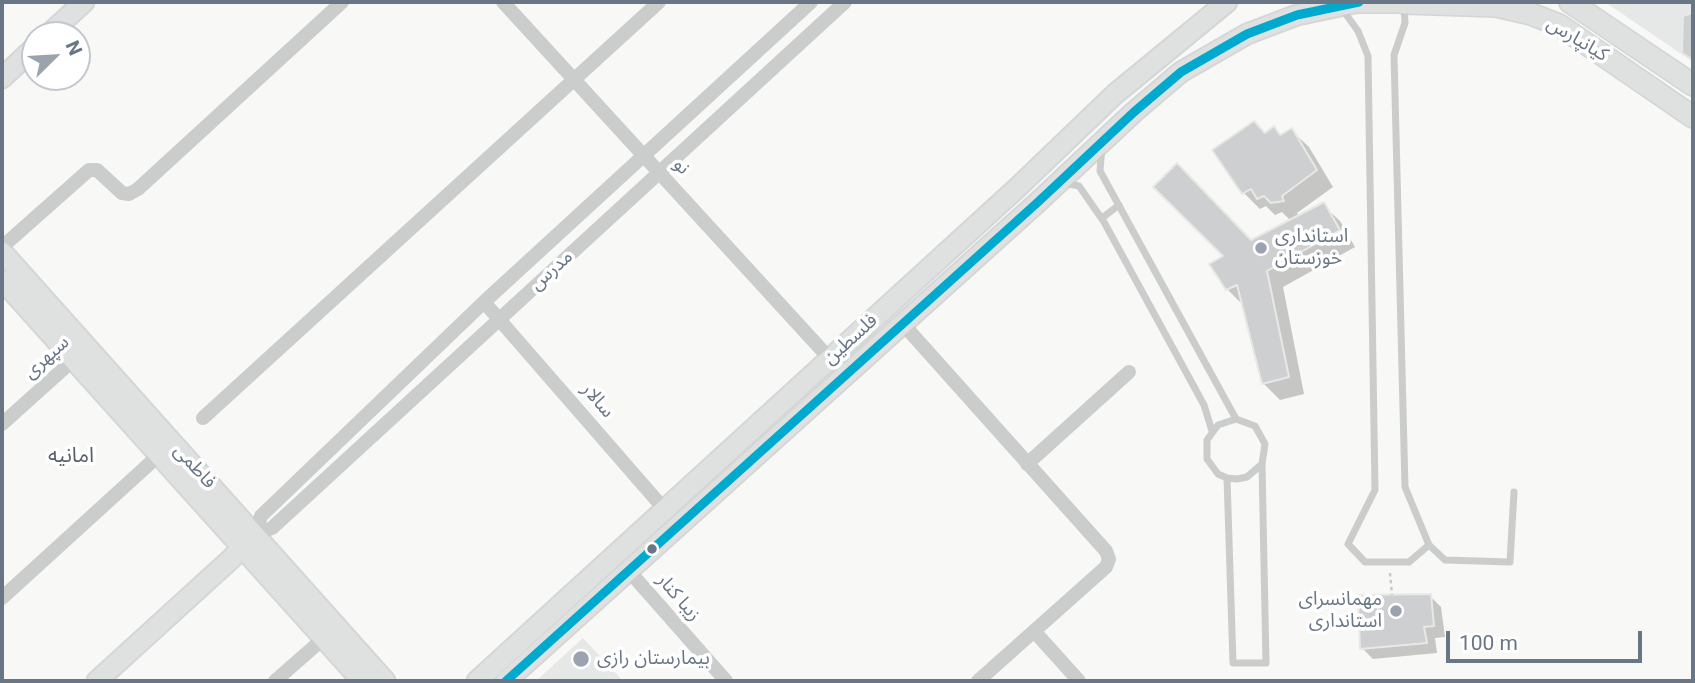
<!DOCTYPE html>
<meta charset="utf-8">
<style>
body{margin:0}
#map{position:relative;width:1695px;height:683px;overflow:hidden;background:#f8f8f7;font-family:Roboto,sans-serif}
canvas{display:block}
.frame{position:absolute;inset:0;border:4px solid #697686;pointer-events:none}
.north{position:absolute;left:21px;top:21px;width:70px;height:70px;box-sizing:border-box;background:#fff;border:2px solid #c3c8cf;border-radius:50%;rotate:66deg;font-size:19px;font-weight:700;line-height:28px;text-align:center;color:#697686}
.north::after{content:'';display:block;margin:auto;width:24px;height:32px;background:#9ba4ae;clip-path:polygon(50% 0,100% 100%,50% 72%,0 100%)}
.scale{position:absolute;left:1446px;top:631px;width:196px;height:32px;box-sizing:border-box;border:4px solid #697686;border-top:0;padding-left:9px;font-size:21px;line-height:24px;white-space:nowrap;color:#697686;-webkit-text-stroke:5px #fff;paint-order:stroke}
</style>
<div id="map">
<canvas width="1695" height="683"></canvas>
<div class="frame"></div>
<div class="north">N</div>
<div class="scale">100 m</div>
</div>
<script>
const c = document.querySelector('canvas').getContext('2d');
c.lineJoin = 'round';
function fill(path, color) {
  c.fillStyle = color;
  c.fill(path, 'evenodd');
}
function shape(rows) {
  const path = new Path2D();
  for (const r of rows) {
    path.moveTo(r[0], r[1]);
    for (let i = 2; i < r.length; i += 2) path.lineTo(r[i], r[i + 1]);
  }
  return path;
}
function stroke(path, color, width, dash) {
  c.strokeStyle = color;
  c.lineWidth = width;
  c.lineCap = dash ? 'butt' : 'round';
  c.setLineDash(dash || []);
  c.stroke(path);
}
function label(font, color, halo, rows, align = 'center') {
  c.font = font + ' Roboto,"Noto Sans Arabic",sans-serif';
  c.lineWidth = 7;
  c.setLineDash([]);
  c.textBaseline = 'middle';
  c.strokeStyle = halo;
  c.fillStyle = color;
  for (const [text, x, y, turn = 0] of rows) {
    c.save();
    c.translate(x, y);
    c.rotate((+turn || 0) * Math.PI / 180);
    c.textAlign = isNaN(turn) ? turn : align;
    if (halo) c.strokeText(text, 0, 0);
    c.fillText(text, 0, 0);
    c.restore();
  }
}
const built = shape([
 [1605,2,1693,2,1693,64,1690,60],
 [583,638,623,681,536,681]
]);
const shadow = shape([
 [1292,131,1309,147,1333,187,1297,213,1299,217,1323,205,1340,221,1355,247,1283,287,1304,394,1280,400,1263,383,1244,306,1227,289,1251,242,1297,217,1289,219,1282,212,1275,215,1266,206,1260,209,1244,193,1265,135,1281,136],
 [1430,596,1441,607,1445,637,1435,638,1437,653,1373,659,1362,648]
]);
const building = shape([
 [1693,13,1693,60,1682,53,1683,16,1693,13],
 [1254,121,1265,133,1274,126,1280,135,1292,128,1317,170,1282,196,1284,201,1271,203,1264,196,1257,199,1251,189,1242,194,1212,150,1254,121],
 [1177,163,1251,240,1324,202,1340,230,1267,271,1289,377,1262,384,1237,285,1226,290,1209,264,1223,256,1153,187,1177,163],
 [1431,594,1434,626,1424,627,1427,643,1360,649,1358,595,1431,594]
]);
const path = shape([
 [1390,573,1392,595]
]);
const lane = shape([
 [1342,9,1358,31,1368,56,1375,490,1348,544,1365,562,1409,562,1429,545,1405,487,1394,55,1405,23,1404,6],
 [1102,146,1100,171,1236,419],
 [1064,183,1079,186,1104,222,1204,405,1212,431],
 [1102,218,1119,205],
 [1227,478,1233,663,1266,663,1262,464,1265,444,1255,426,1236,419,1218,425,1207,440,1207,459,1218,474,1227,478,1237,479,1247,477,1262,464],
 [1429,545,1445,560,1510,562,1514,492]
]);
const street = shape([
 [503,2,830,359],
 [2,247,89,170,97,170,122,193,129,194,138,189,342,2],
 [484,302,665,510],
 [903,324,1106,551,1109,559,1106,567,978,681],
 [203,418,659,2],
 [2,424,81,353],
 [1027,464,1129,372],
 [255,534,272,528,845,2],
 [255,534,261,516,484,302,811,2],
 [629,571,726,681],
 [2,598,159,455],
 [1034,631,1079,681],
 [275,681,324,638]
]);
const secondary = shape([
 [48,35,84,2],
 [2,78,35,47],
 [2,252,385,681],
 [2,280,362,681],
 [97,681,231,559,250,539],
 [477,681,1017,188,1115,94,1227,2],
 [506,681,1038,202,1134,112,1181,72,1247,34,1297,15,1359,2]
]);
const primary = shape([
 [1361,2,1405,2],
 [1570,2,1693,85],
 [1404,3,1496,6,1531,14,1559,25,1693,117]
]);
const bus1 = shape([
 [506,681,1038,202,1134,112,1181,72,1247,34,1297,15,1359,2]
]);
const markers = [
 [1261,248,7,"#9ba4ae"],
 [652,549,6,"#697686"],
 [1396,611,7,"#9ba4ae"],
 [581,659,9,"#9ba4ae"]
];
const streetNames = [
 ["کیانپارس",1577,40,31],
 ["نو",681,167,48],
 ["مدرس",552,271,-42],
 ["فلسطین",851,340,-42],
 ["سپهری",47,358,-42],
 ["سالار",597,401,49],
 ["فاطمی",194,467,48],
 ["زیبا کنار",678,598,49]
];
const poiNames = [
 ["استانداری",1275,237],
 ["خوزستان",1275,259],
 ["مهمانسرای",1382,600,"right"],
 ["استانداری",1382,622,"right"],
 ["بیمارستان رازی",597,659]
];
const neighbourhoodNames = [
 ["امانیه",71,457]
];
fill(built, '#e6e8e8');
fill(shadow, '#0003');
fill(building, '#cecfd0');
stroke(building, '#e8e8e6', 2);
stroke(secondary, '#d5d6d7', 23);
stroke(primary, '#d4d5d5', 24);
stroke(path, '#c8c9cb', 2.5, [3.5, 3.5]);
stroke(lane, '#cbcccc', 7);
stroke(street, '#cbcccc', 14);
stroke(secondary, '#dfe0e0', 19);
stroke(primary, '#dfe0e0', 21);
stroke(bus1, '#00a9ce', 9);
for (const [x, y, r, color] of markers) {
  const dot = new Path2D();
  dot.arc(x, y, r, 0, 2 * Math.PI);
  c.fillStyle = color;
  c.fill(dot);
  stroke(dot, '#fff', 2.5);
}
label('19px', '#697686', '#fff', streetNames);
label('19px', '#697686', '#fff', poiNames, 'left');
label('21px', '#56606c', '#fff', neighbourhoodNames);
</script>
